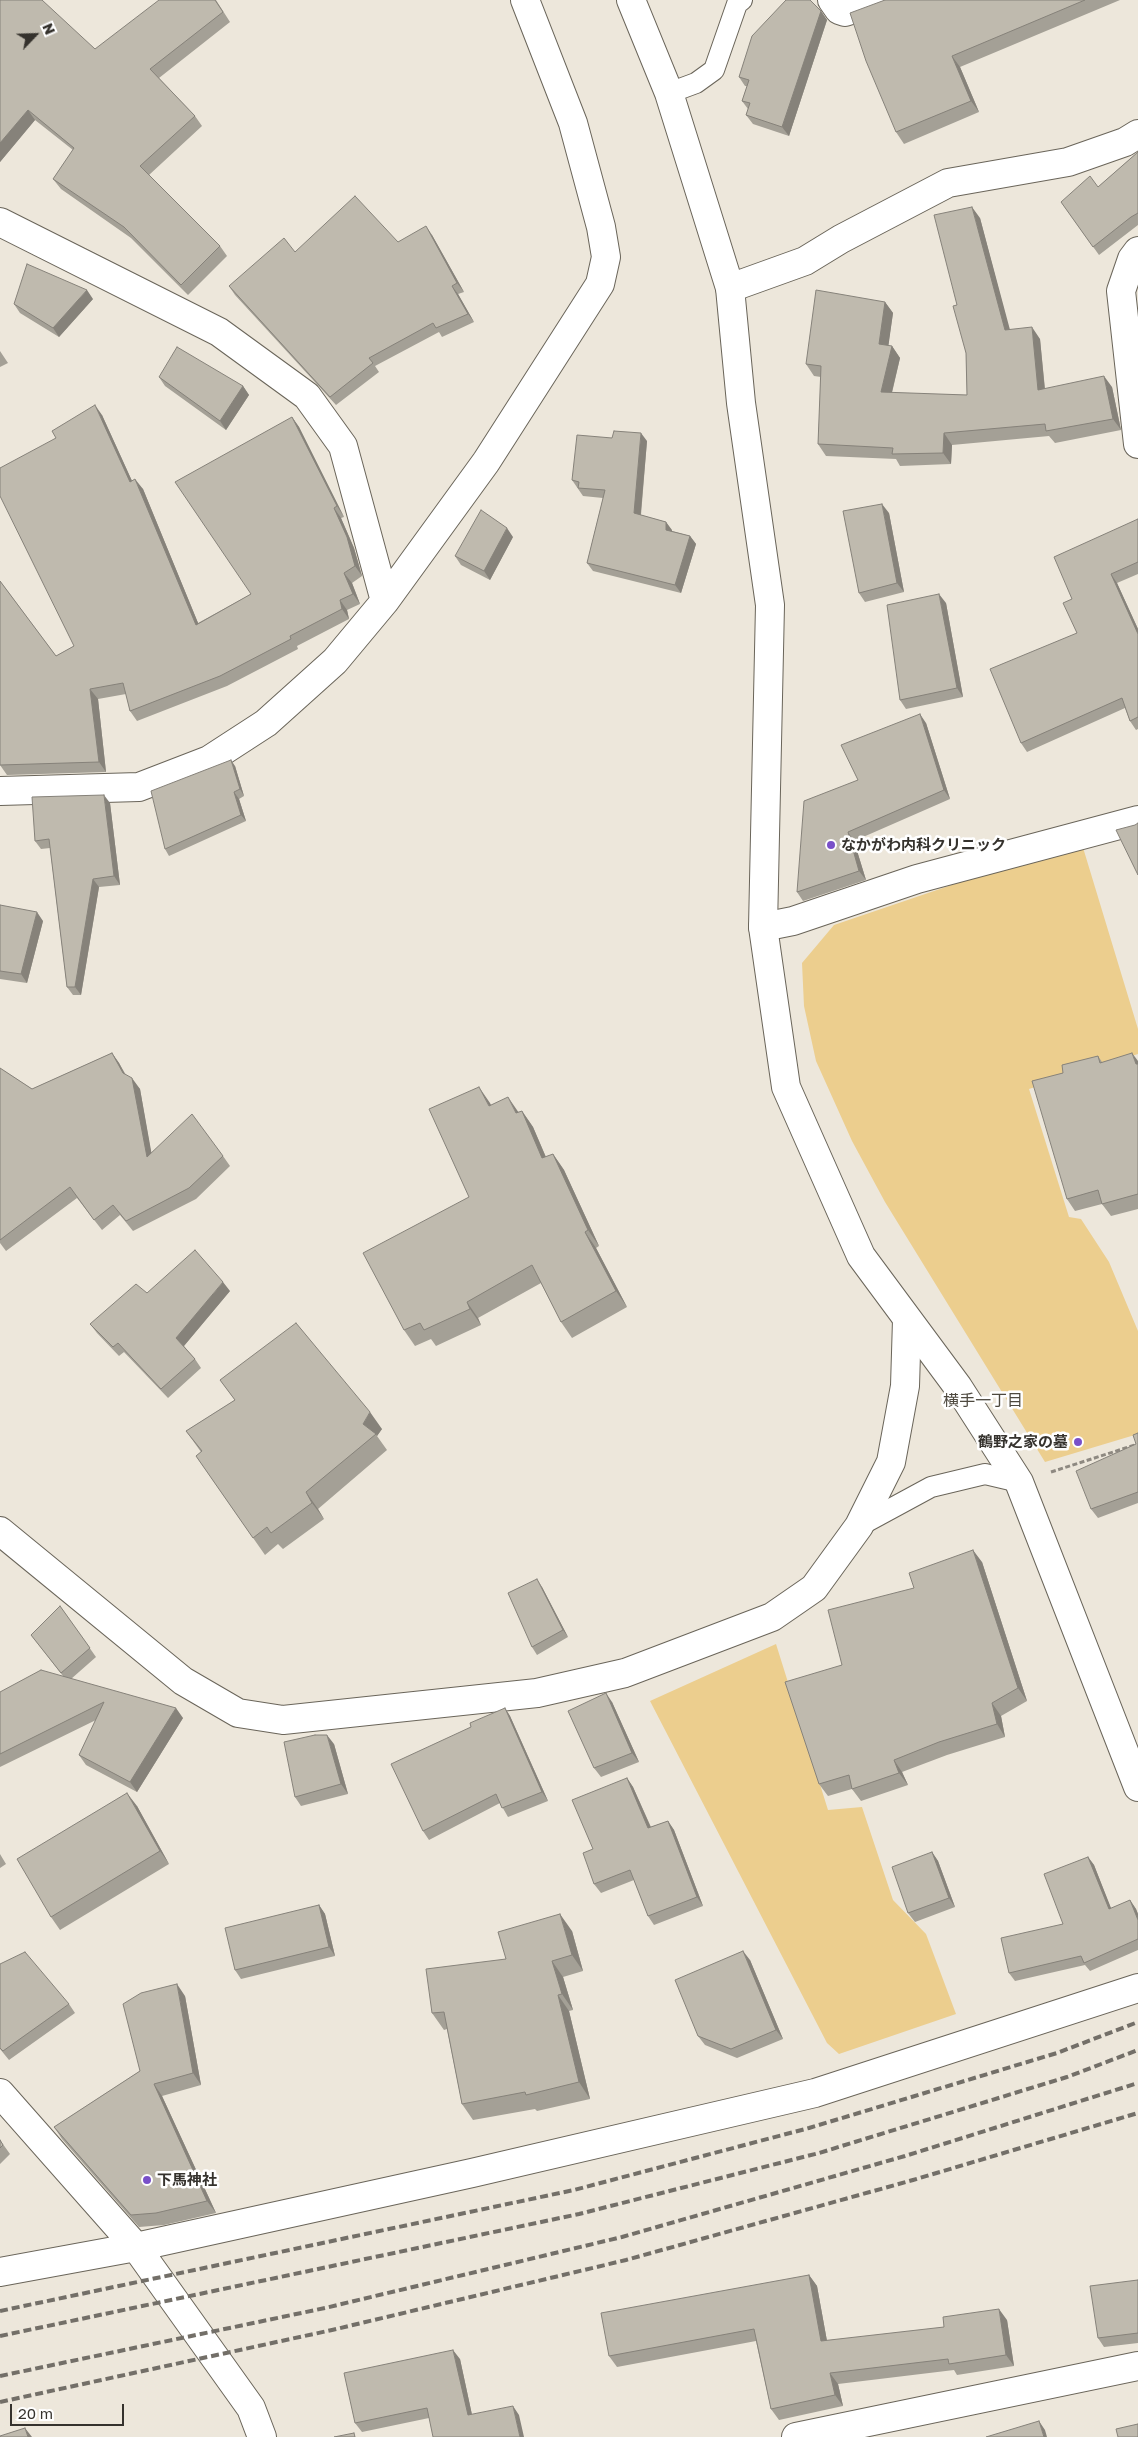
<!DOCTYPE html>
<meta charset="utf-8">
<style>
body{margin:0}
#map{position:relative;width:1138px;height:2437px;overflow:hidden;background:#ede7db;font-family:"Golos Text",sans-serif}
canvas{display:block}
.north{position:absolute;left:10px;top:10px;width:50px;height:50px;-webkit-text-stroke:4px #fff;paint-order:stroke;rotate:66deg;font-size:14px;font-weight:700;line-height:20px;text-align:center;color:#35322d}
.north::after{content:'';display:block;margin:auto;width:18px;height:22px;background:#35322d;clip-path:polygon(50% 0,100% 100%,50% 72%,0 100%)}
.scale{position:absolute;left:10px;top:2404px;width:114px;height:22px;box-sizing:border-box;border:2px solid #35322d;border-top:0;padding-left:6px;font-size:15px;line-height:18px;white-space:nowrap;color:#35322d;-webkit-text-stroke:4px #fff;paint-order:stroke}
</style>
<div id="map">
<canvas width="1138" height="2437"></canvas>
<div class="north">N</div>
<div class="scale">20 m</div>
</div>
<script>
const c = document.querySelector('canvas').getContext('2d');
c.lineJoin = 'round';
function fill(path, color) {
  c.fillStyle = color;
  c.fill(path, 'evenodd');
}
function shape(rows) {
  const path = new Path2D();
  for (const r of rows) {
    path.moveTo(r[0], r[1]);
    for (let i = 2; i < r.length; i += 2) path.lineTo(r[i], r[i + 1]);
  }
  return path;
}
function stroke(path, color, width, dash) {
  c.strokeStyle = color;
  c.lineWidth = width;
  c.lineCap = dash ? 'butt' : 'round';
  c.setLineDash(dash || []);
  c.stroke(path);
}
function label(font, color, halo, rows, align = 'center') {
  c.font = font + ' "Golos Text","Noto Sans JP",sans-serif';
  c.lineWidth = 5;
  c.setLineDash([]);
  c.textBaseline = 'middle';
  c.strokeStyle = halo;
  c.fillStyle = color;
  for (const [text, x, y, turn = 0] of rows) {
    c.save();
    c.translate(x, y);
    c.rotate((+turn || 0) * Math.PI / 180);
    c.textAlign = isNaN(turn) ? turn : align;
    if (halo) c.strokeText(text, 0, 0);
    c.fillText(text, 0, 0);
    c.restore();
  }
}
const green = shape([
 [1081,841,1138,1029,1138,1054,1029,1089,1069,1217,1081,1219,1109,1262,1138,1331,1138,1434,1045,1462,885,1202,852,1141,816,1061,804,1006,802,963,834,925],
 [776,1644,828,1810,862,1807,893,1900,926,1934,956,2014,839,2054,827,2043,650,1701]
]);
const path = shape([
 [1051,1472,1138,1444]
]);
const service = shape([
 [669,93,696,83,714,70,737,4,742,0],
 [859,1526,931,1487,985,1474,1019,1482]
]);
const minor = shape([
 [832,0,839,10,845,12,883,0],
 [0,222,219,332,307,396,343,446,385,601],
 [730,288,805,261,841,239,948,183,1068,162,1125,142,1138,134],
 [0,791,139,787,209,760,266,723,335,661,385,601,486,462,600,284,606,257,601,227,573,123,525,0],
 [763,927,793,921,917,879,1138,820],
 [0,1531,183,1681,238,1713,283,1720,537,1693,625,1673,772,1617,814,1588,859,1526,891,1462,905,1386,907,1320],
 [0,2093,136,2247,251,2408,262,2437],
 [0,2272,136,2247,472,2173,815,2093,1138,1988],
 [796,2437,1138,2366]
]);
const tertiary = shape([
 [631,0,669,93,730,288,741,403,770,605,763,927,786,1087,861,1256,958,1387,1019,1482,1138,1787]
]);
const secondary = shape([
 [1138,251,1132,259,1121,291,1138,444]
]);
const rail = shape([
 [0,2311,574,2190,809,2128,1057,2053,1138,2022],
 [0,2336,579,2214,819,2153,1067,2077,1138,2050],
 [0,2376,325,2308,622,2237,905,2156,1138,2083],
 [0,2402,332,2330,626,2260,913,2180,1138,2113]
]);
const wall = shape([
 [0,0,95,49,216,0,230,22,159,78,195,116,202,126,149,175,220,246,227,256,188,295,131,238,61,189,53,179,73,150,35,120,0,162],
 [885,0,1120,0,960,67,979,112,904,144,896,132],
 [821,11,827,20,789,136,753,124,746,115,748,109,742,101,747,86,745,86,739,77],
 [1138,152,1138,225,1099,255,1061,202,1098,187],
 [980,218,1009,329,1040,339,1045,389,1112,387,1121,430,1055,443,1049,436,952,445,951,464,900,466,896,459,826,456,818,444,821,377,814,376,806,364,885,302,893,313,888,346,892,346,900,358,892,393,967,395,966,353,957,305],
 [432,235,464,292,458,294,474,322,442,337,439,332,375,366,379,372,336,405,235,295,229,286,295,252,398,242],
 [93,299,59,337,20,313,14,304],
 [0,351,8,363,0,367],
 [159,377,243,386,249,395,226,430,165,386],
 [102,415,132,481,143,489,198,623,251,594,292,417,299,427,344,517,341,518,354,548,362,576,352,583,360,604,347,610,349,619,297,646,298,649,227,686,137,721,130,711,126,694,98,699,106,772,7,775,0,765,0,581,56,656,74,646],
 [647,441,641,515,666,522,672,531,690,536,696,544,681,593,593,571,587,563,603,498,583,496,572,480],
 [889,513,904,592,865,602,859,593],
 [1138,519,1138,574,1117,583,1138,629,1138,729,1136,730,1130,721,1125,708,1027,752,1021,743,1077,633,1072,599],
 [513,537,490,580,461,565,455,556],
 [946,603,963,697,906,709,900,700],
 [926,723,950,799,854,841,866,880,803,901,797,892,858,780],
 [235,766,244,796,239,799,246,821,169,856,165,849],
 [110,803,120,885,99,887,81,995,73,995,67,987,50,848,41,849,35,841],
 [0,905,43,921,27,983,0,979],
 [112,1053,119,1063,126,1075,140,1089,151,1153,223,1156,230,1166,196,1199,133,1231,120,1215,102,1230,77,1198,6,1251,0,1243,0,1068,32,1089],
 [1098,1056,1102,1062,1138,1061,1138,1209,1111,1216,1102,1204,1075,1211,1067,1199,1063,1073],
 [491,1105,519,1112,522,1111,533,1127,546,1157,553,1154,564,1170,599,1246,596,1248,627,1307,572,1338,561,1322,541,1283,478,1318,481,1325,436,1346,431,1339,415,1346,404,1330,469,1197],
 [230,1291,184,1346,195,1359,201,1368,168,1398,124,1352,119,1356,97,1333,90,1324],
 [220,1380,382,1429,377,1436,387,1450,318,1509,324,1519,283,1549,278,1544,265,1555,196,1456,201,1452,186,1431,235,1400],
 [1138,1433,1138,1503,1098,1518,1091,1509,1136,1444],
 [982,1562,1027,1701,1001,1716,1005,1737,947,1755,902,1772,908,1785,861,1801,852,1789,828,1796,819,1784,842,1665,914,1588],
 [542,1587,568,1637,537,1655,532,1647],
 [60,1606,96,1657,71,1679,183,1718,137,1792,86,1765,79,1755,96,1720,0,1767,0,1692,63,1676,31,1635],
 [612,1702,639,1762,601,1777,594,1768],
 [505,1708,510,1716,548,1801,508,1817,500,1803,429,1840,423,1831,471,1727],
 [334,1744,348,1794,301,1806,295,1797],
 [627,1778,633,1787,651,1827,668,1821,674,1830,703,1906,654,1925,648,1916,634,1880,601,1893,594,1884,593,1849],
 [137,1806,169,1864,60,1930,51,1917],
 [932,1852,938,1861,955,1907,915,1922,908,1913],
 [0,1854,6,1864,0,1868],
 [1088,1857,1094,1865,1111,1909,1130,1900,1136,1909,1138,1914,1138,1950,1090,1971,1085,1965,1015,1981,1009,1973,1063,1924],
 [319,1905,325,1914,335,1956,241,1979,235,1970],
 [572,1931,583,1971,563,1977,573,2010,569,2011,590,2099,537,2111,535,2109,473,2120,462,2104,447,2029,444,2030,432,2013,506,1959],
 [750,1960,783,2039,737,2058,705,2045,698,2036],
 [185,1996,201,2085,162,2096,216,2213,164,2225,139,2227,62,2139,54,2127,140,2071],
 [69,2004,75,2013,9,2060,0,2049],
 [0,2140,10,2154,0,2164],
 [809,2275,817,2286,827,2341,1007,2320,1014,2366,957,2375,954,2370,838,2384,843,2406,779,2420,771,2409,756,2341,617,2367,609,2356],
 [1138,2280,1138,2343,1104,2347,1098,2338],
 [460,2359,472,2415,519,2415,429,2418,362,2432,355,2423]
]);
const shadedWall = shape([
 [821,11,827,20,789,136,782,127],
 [952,56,960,67,979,112,971,101],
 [28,110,35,120,0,162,0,143],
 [972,207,980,218,1013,341,1005,330],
 [426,226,432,235,464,292,457,283],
 [452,286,458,294,474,322,468,314],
 [87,290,93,299,59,337,53,328],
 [885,302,893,313,887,356,879,344],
 [1032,327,1040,339,1046,402,1038,390],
 [892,346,900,358,889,404,881,392],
 [1104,376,1112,387,1121,430,1113,419],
 [243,386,249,395,226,430,220,421],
 [95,405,102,415,137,492,130,482],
 [292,417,299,427,344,517,337,506],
 [641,433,647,441,640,522,634,513],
 [944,433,952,445,951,464,943,453],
 [135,479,143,489,203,635,196,625],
 [882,504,889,513,904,592,897,583],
 [334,508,341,518,354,548,362,576,355,566],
 [666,522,672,530,672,538,666,530],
 [507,528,513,537,490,580,484,571],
 [690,536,696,544,681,593,675,585],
 [344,573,352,583,360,604,353,594],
 [1111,574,1117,583,1138,629,1138,634],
 [939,594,946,603,963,697,957,688],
 [340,600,347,610,349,619,342,609],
 [90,689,98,699,106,772,99,762],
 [920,714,926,723,950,799,944,790],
 [231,760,235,766,244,796,240,789],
 [234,792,239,799,246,821,241,815],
 [104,795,110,803,120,885,114,876],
 [848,832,854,841,866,880,859,871],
 [93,879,99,887,81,995,75,987],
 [37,912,43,921,27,983,21,974],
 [112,1053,119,1063,130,1084,123,1073],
 [1132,1053,1138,1061,1138,1068,1136,1064],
 [132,1078,140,1089,154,1167,147,1157],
 [479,1087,490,1103,500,1122,489,1106],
 [508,1097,519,1113,516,1113],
 [522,1111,533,1127,553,1174,542,1158],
 [553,1154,564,1170,599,1246,588,1230],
 [585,1232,596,1248,627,1307,616,1291],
 [223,1282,230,1291,183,1347,176,1338],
 [467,1302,478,1318,481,1325,470,1309],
 [370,1412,382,1429,377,1436,376,1434,363,1424],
 [306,1492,318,1509,324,1519,312,1503],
 [973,1550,982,1562,1027,1701,1018,1688],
 [537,1579,542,1587,568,1637,563,1630],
 [606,1693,612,1702,639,1762,632,1753],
 [992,1703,1001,1716,1005,1737,997,1724],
 [176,1708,183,1718,137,1792,130,1782],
 [505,1708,510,1716,548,1801,542,1792],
 [327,1735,334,1744,348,1794,341,1784],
 [894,1760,902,1772,908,1785,899,1773],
 [627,1778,633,1787,655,1837,648,1828],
 [127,1793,137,1806,169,1864,160,1851],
 [668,1821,674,1830,703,1906,697,1897],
 [932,1852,938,1861,955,1907,949,1898],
 [1088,1857,1094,1865,1115,1918,1109,1909],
 [1130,1900,1136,1909,1138,1914,1138,1920],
 [319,1905,325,1914,335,1956,329,1947],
 [560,1914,572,1931,583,1971,572,1955],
 [743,1951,750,1960,783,2039,776,2030],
 [552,1961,563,1977,573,2010,562,1994],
 [177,1984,185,1996,201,2085,193,2073],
 [558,1995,569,2011,590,2099,579,2082],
 [154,2084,162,2096,216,2213,207,2201],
 [809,2275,817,2286,829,2352,821,2341],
 [999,2309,1007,2320,1014,2366,1006,2355],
 [453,2350,460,2359,474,2424,468,2415],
 [830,2373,838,2384,843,2406,835,2395],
 [513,2406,519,2415,524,2437,520,2437],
 [1039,2421,1045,2430,1047,2437,1044,2437],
 [25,2428,32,2437,28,2437]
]);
const building = shape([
 [0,0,42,0,95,49,159,0,215,0,223,12,150,69,195,116,140,166,220,246,181,285,124,227,53,179,74,148,28,110,0,143,0,0],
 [786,0,810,0,821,11,782,127,746,115,750,103,742,101,749,80,739,77,752,36,786,0],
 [885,0,1085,0,952,56,971,101,896,132,866,61,850,13,885,0],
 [1138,152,1138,213,1131,217,1093,247,1061,202,1090,176,1098,187,1138,152],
 [355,196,398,242,426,226,457,283,452,286,468,314,436,328,433,323,369,358,373,363,330,397,229,286,284,238,295,252,355,196],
 [972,207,1005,330,1032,327,1038,390,1104,376,1113,419,1046,431,1045,424,944,433,943,453,892,454,893,448,818,444,821,366,806,364,816,290,885,302,879,344,892,346,881,392,967,395,966,353,953,306,957,305,934,215,972,207],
 [27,264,87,290,53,328,14,304,27,264],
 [177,347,243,386,220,421,159,377,177,347],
 [95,405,130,482,135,479,196,625,251,594,175,482,292,417,337,506,334,508,347,537,355,566,344,573,353,594,340,600,342,609,290,636,291,639,220,676,130,711,123,683,90,689,99,762,0,765,0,581,56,656,74,646,0,496,0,468,56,438,52,431,95,405],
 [614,431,641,433,634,513,666,522,666,530,690,536,675,585,587,563,605,490,578,488,579,482,572,480,577,435,612,438,614,431],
 [882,504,897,583,859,593,843,511,882,504],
 [481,510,507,528,484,571,455,556,481,510],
 [1138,519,1138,562,1111,574,1138,634,1138,717,1130,721,1122,698,1021,743,990,669,1077,633,1063,603,1072,599,1054,557,1138,519],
 [939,594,957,688,900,700,887,605,939,594],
 [920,714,944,790,848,832,859,871,797,892,804,801,858,780,841,745,920,714],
 [231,760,240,789,234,792,241,815,165,849,151,791,231,760],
 [104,795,114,876,93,879,75,987,67,987,49,839,35,841,32,797,104,795],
 [1138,823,1138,875,1116,830,1135,825,1138,823],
 [0,905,37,912,21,974,0,971,0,905],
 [112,1053,123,1073,132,1078,147,1157,192,1114,223,1156,189,1188,126,1221,113,1205,94,1220,70,1187,0,1240,0,1068,32,1089,112,1053],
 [1132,1053,1136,1064,1138,1064,1138,1194,1102,1204,1098,1190,1067,1199,1032,1081,1063,1073,1062,1065,1098,1056,1100,1063,1132,1053],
 [479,1087,489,1106,508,1097,516,1113,522,1111,542,1158,553,1154,588,1230,585,1232,616,1291,561,1322,532,1265,467,1302,470,1309,424,1330,420,1323,404,1330,363,1253,469,1197,429,1109,479,1087],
 [195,1250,223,1282,176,1338,195,1359,161,1389,118,1343,113,1347,90,1324,136,1284,147,1293,195,1250],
 [296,1323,370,1412,363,1424,376,1434,306,1492,312,1503,271,1533,267,1527,253,1538,196,1456,202,1451,186,1431,235,1400,220,1380,296,1323],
 [1138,1433,1138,1492,1091,1509,1076,1471,1136,1444,1133,1435,1138,1433],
 [973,1550,1018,1688,992,1703,997,1724,939,1742,894,1760,899,1773,852,1789,849,1775,819,1784,785,1682,842,1665,828,1610,914,1588,909,1573,973,1550],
 [537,1579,563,1630,532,1647,508,1593,537,1579],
 [60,1606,90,1648,61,1673,31,1635,60,1606],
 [41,1670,176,1708,130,1782,79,1755,104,1702,0,1754,0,1692,41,1670],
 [606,1693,632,1753,594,1768,568,1711,606,1693],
 [505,1708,542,1792,502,1808,496,1794,423,1831,391,1764,471,1727,470,1723,505,1708],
 [315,1735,327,1735,341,1784,295,1797,284,1742,315,1735],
 [627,1778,648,1828,668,1821,697,1897,648,1916,630,1870,594,1884,583,1853,593,1849,572,1800,627,1778],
 [127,1793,160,1851,51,1917,17,1859,127,1793],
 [932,1852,949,1898,908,1913,892,1867,932,1852],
 [1088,1857,1109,1909,1130,1900,1138,1920,1138,1939,1084,1963,1081,1956,1009,1973,1001,1938,1063,1924,1044,1874,1088,1857],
 [319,1905,329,1947,235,1970,225,1928,319,1905],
 [560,1914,572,1955,552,1961,562,1994,558,1995,579,2082,526,2095,525,2092,462,2104,444,2012,432,2013,426,1969,506,1959,498,1932,560,1914],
 [743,1951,776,2030,731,2049,698,2036,675,1980,743,1951],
 [25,1952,69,2004,3,2051,0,2048,0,1964,25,1952],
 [177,1984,193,2073,154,2084,207,2201,156,2213,131,2215,54,2127,140,2071,123,2004,141,1993,177,1984],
 [0,2140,3,2145,0,2148,0,2140],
 [809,2275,821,2341,944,2327,943,2317,999,2309,1006,2355,949,2364,948,2359,830,2373,835,2395,771,2409,754,2329,609,2356,601,2313,809,2275],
 [1138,2280,1138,2333,1098,2338,1090,2286,1138,2280],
 [453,2350,468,2415,513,2406,520,2437,433,2437,427,2408,355,2423,344,2373,453,2350],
 [1039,2421,1044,2437,986,2437,1039,2421],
 [1138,2424,1138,2437,1118,2437,1116,2429,1138,2424],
 [25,2428,28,2437,0,2437,0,2436,25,2428],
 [354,2433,355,2437,334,2437,354,2433]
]);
const markers = [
 [831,845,5,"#7950c9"],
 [1078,1442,5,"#7950c9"],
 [147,2180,5,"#7950c9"]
];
const poiNames = [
 ["なかがわ内科クリニック",841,845],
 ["鶴野之家の墓",1068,1442,"right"],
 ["下馬神社",157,2180]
];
const neighbourhoodNames = [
 ["横手一丁目",983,1401]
];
fill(green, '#ecce8e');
stroke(service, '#6a655a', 22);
stroke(minor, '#6a655a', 30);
stroke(tertiary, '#6a655a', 30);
stroke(secondary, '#6a655a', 30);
stroke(path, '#8e8981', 3, [5, 2.5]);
stroke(service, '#fff', 20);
stroke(minor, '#fff', 28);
stroke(tertiary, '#fff', 28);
stroke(secondary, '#fff', 28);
stroke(rail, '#736f68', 4, [8, 4]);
fill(wall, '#a4a096');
fill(shadedWall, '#86827a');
fill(building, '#bfbaae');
stroke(building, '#86827a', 1);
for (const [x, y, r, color] of markers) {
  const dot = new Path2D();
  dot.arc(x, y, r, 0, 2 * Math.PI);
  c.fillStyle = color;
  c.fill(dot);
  stroke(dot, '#fff', 2);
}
label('bold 15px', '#35322d', '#fff', poiNames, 'left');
label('16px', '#4e493f', '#fff', neighbourhoodNames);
</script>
